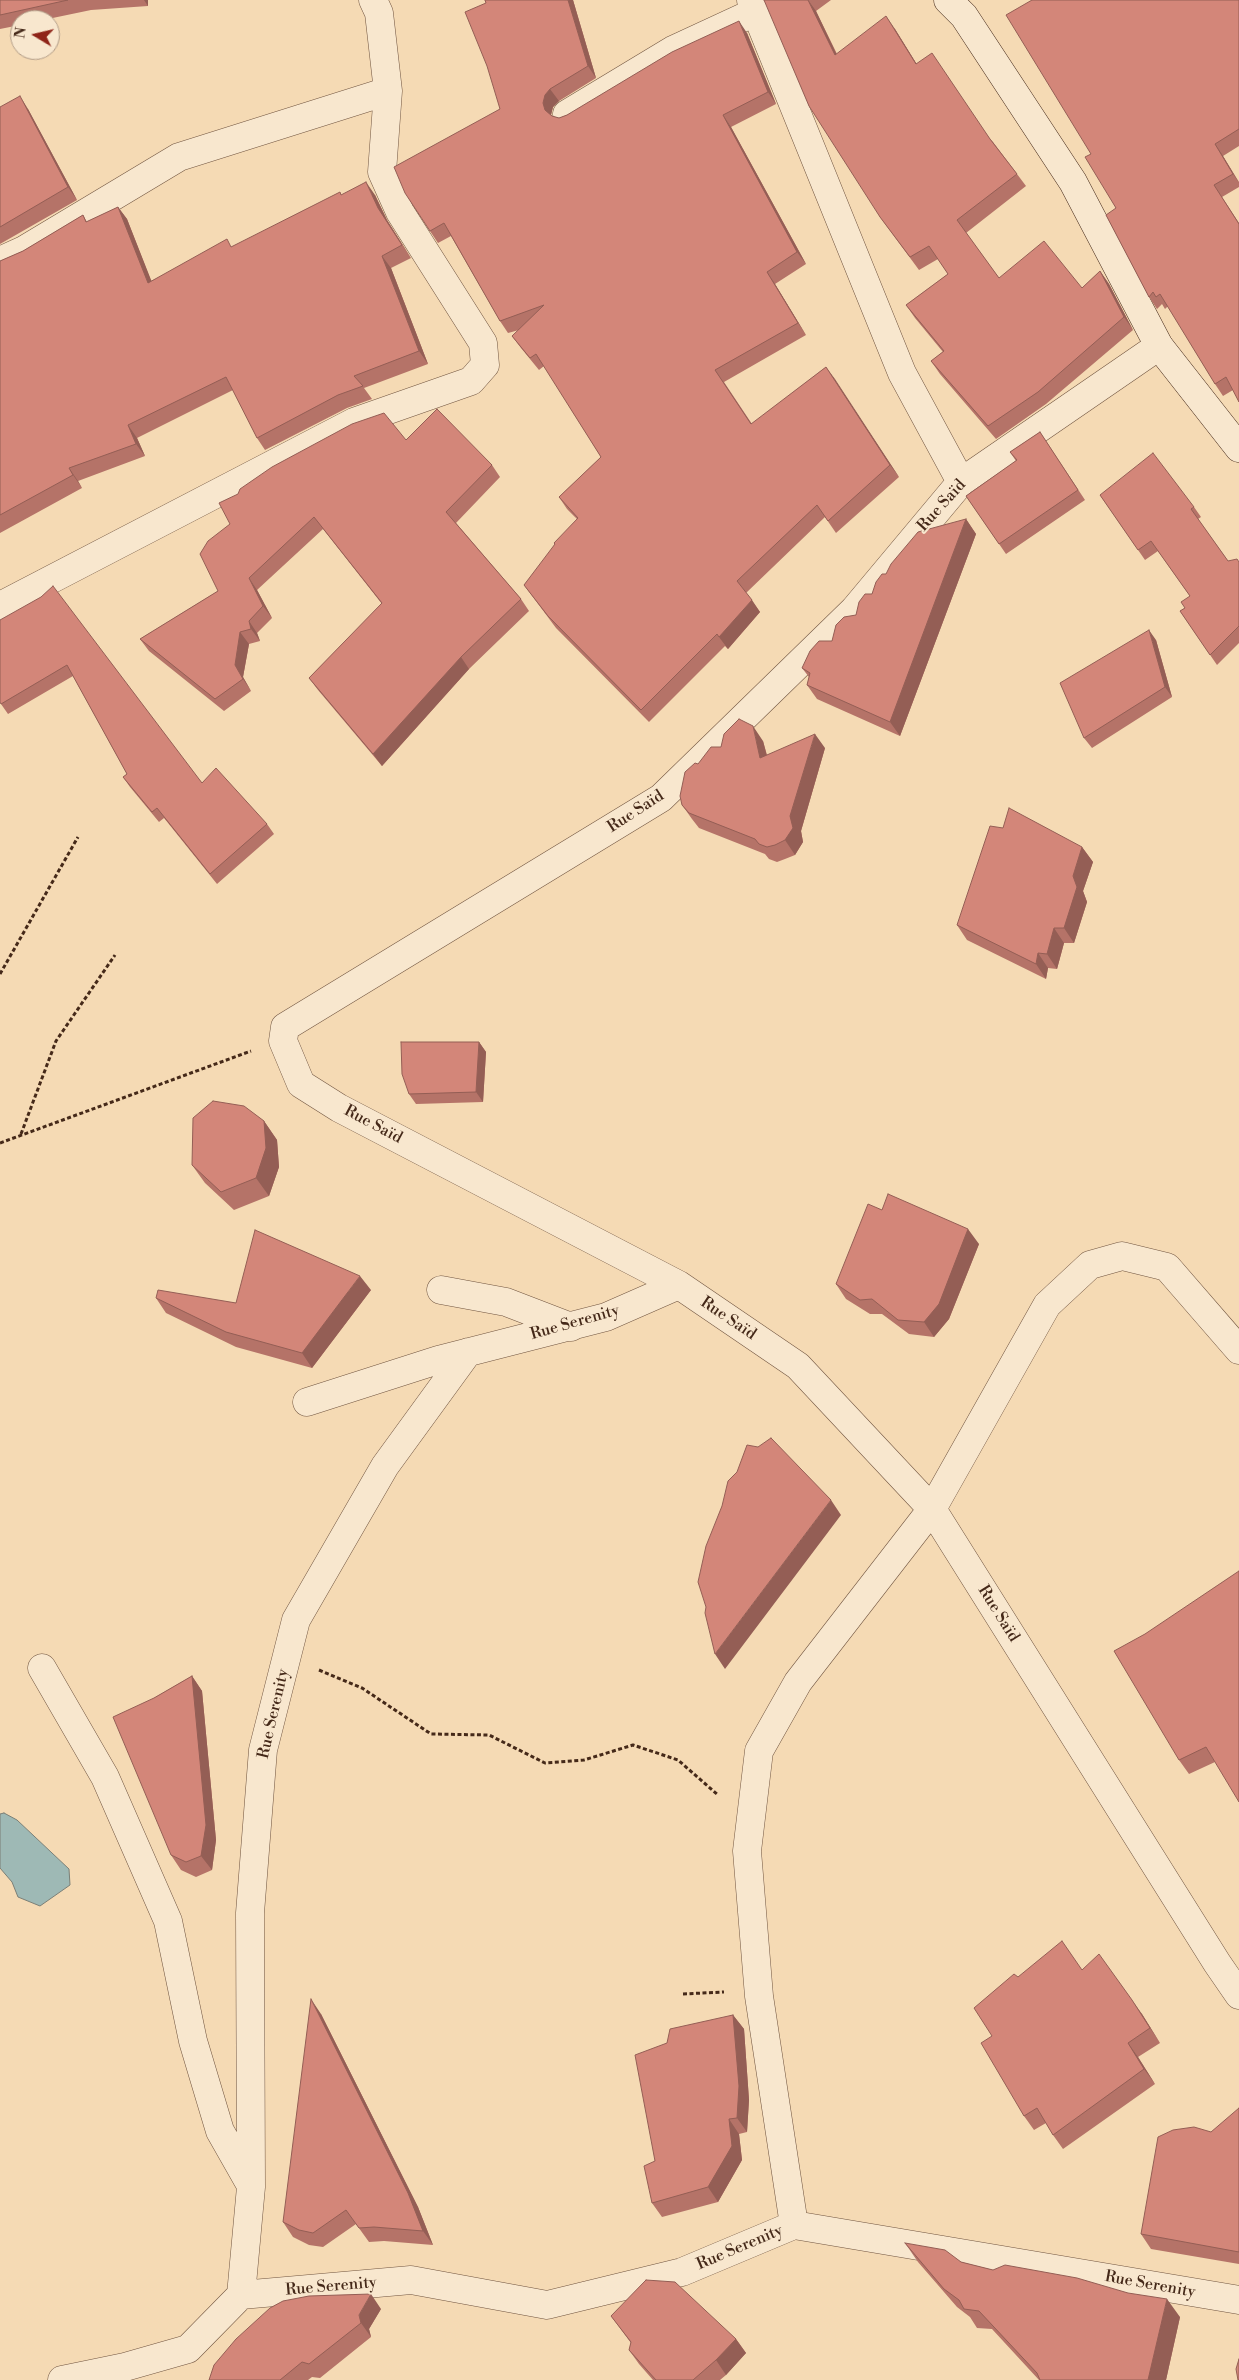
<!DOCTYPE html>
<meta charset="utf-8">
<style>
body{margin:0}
#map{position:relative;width:1239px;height:2380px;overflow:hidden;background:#f5dab4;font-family:"Libre Bodoni",serif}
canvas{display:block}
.north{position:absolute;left:10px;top:10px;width:50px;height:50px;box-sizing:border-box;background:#f8e7ce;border:1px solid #b09b86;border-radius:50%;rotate:279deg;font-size:14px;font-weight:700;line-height:20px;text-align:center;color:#452919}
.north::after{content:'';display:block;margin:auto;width:18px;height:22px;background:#8f2418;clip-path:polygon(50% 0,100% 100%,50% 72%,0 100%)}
</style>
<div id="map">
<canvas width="1239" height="2380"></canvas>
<div class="north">N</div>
</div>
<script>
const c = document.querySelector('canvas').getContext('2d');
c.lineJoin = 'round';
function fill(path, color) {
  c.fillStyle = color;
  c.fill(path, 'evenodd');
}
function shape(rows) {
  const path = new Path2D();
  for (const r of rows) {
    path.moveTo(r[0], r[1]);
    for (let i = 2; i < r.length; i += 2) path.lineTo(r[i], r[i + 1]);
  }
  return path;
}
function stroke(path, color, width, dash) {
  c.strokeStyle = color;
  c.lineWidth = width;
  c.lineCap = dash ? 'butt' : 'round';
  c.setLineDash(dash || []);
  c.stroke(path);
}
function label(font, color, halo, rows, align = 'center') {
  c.font = font + ' "Libre Bodoni",serif';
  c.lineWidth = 4;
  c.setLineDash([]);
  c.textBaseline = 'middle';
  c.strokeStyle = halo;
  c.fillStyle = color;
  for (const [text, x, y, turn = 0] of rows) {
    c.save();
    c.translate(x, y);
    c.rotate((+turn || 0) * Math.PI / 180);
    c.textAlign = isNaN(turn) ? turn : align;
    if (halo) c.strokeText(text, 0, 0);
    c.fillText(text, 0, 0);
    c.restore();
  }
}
const water = shape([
 [4,1813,17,1820,69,1869,70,1885,40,1906,18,1897,12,1882,0,1868,0,1814,4,1813]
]);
const path = shape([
 [0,974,78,837],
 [21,1134,56,1041,115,955],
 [0,1143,251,1051],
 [319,1670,362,1688,431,1734,489,1735,545,1763,584,1760,633,1745,678,1760,718,1795],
 [683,1994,724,1992]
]);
const street = shape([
 [751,0,902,373,961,482],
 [567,114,673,50,755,12],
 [0,261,24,250,179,157,388,91],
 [1159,346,961,482,854,610,661,798,285,1027,283,1041,301,1084,339,1108,679,1285,798,1366,932,1509,1217,1963,1239,1995],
 [0,606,354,422,471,381,485,365,483,343,400,212,382,172,388,91,379,13,373,0],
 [441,1290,506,1302,571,1327],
 [307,1402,438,1360,606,1317,679,1285],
 [42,1668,105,1777,168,1921,193,2041,220,2131,249,2182],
 [794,2225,759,1996,747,1851,759,1751,798,1682,932,1509,1047,1305,1090,1265,1122,1256,1167,1267,1239,1350],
 [241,2295,251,2187,250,1913,263,1750,296,1620,385,1466,468,1352],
 [62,2380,125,2367,188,2349,241,2295,411,2280,547,2305,682,2272,794,2225,1239,2300]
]);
const secondary = shape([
 [948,0,964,16,1073,182,1159,346,1239,448]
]);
const wall = shape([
 [0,0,148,0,148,6,91,10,43,20,20,20,20,25,0,29],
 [485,0,573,0,596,78,559,101,553,107,551,115,552,116,559,118,567,115,747,33,776,104,731,127,806,264,775,284,806,335,724,382,752,424,826,367,899,477,836,533,825,517,746,593,760,612,728,649,725,646,649,722,556,628,524,585,577,519,567,509,559,497,601,457,544,366,539,370,521,348,512,336,519,330,508,333,500,321,451,236,438,243,430,231,500,109,486,3],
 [764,0,831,0,816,11,837,54,895,29,916,63,993,142,1026,186,966,233,999,278,1082,288,1100,271,1109,284,1133,330,1046,404,996,439,940,374,931,361,943,352,915,318,906,305,948,274,938,259,919,270,880,217],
 [1239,0,1239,146,1223,156,1239,182,1239,187,1222,197,1239,223,1239,402,1233,390,1223,396,1215,384,1168,306,1165,309,1162,304,1157,309,1149,297,1116,208,1091,154],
 [0,107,28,109,77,200,0,244],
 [342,195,375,195,387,220,411,258,391,268,428,364,364,388,372,399,347,408,265,450,257,438,233,390,137,438,145,456,78,481,82,488,0,533,0,261,23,251,83,215,87,222,118,207,127,219,151,281,232,247],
 [1040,432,1085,500,1006,554,966,496,1016,461,1010,452],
 [406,440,492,465,500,477,456,523,521,599,529,611,469,669,382,766,318,690,309,678,382,604,323,529,257,590,272,618,257,633,260,641,249,644,243,677,251,691,224,711,149,651,140,639,218,591],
 [1100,495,1194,507,1201,517,1198,519,1228,561,1239,562,1239,643,1217,665,1180,611,1185,608,1190,596,1158,551,1145,560],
 [966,519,976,534,900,736,817,699,807,685,809,677,802,668,832,641,856,615,872,594,886,574],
 [41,597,202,783,267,824,274,834,217,884,164,818,159,822,130,787,123,777,127,774,73,676,8,714,1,704],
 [1156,640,1172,697,1092,748,1084,738],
 [763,741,767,755,825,748,801,831,803,842,795,855,785,859,777,862,769,859,765,854,699,828,692,819,682,805,721,747],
 [1082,847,1093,862,1083,891,1087,902,1074,943,1064,943,1057,969,1048,968,1046,979,967,940,957,925],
 [479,1042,486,1052,483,1102,416,1104,409,1094],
 [264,1121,277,1140,279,1167,269,1196,234,1210,205,1183,192,1165],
 [882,1210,979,1244,949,1319,934,1337,909,1334,882,1314,870,1314,846,1299,836,1284],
 [371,1290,312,1368,236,1347,166,1313,156,1298,236,1303],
 [1145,1634,1215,1762,1189,1774,1179,1760],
 [192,1676,202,1691,216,1840,212,1870,196,1877,181,1870,171,1855,154,1698],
 [1082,1970,1142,2014,1160,2043,1138,2057,1155,2084,1063,2149,1053,2135,1046,2123,1034,2130,1024,2116,992,2036,1018,1977],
 [321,2014,418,2207,433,2245,384,2241,369,2242,356,2224,323,2247,309,2245,293,2237,283,2222],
 [733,2015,744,2029,749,2100,747,2132,739,2134,742,2160,718,2202,662,2217,652,2203,667,2043],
 [1239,2108,1239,2264,1151,2249,1141,2234],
 [905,2243,961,2262,1180,2317,1166,2380,1039,2380,992,2329,977,2328,970,2317,957,2307,918,2262],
 [381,2309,369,2329,371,2337,320,2378,312,2377,308,2380,209,2380],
 [611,2316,736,2339,746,2353,726,2375,720,2380,653,2380,639,2364,629,2350,631,2343]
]);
const shadedWall = shape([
 [144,0,148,0,148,6],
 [568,0,573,0,596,78,588,66],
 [808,0,816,11,843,68,835,55],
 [886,16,895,29,924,76,916,64],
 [739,21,747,33,776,104,768,92],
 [550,89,559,101,553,107,551,115,553,122,545,110,543,103,545,95],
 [20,96,28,109,77,200,68,187],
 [723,115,731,127,806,264,797,252],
 [1215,144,1223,156,1239,183,1233,174],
 [366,182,375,195,387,220,411,258,378,208],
 [118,207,127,219,157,295,148,283],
 [382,256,391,268,428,364,419,351],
 [1100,271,1109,284,1133,330,1124,317],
 [767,272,775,284,806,335,798,323],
 [826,367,835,379,899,477,890,465],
 [128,425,137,438,145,456,136,444],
 [69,468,78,481,82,488,73,475],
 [966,519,976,534,900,736,890,722],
 [249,578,257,590,272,618,263,606],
 [752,600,760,612,728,649,719,637],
 [249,621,257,633,260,641,251,629],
 [1149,630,1156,640,1172,697,1165,687],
 [240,632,249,644,243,677,251,691,243,679,235,665],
 [461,657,469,669,382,766,373,754],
 [753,726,763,741,771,772,760,758],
 [815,734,825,748,801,831,803,842,795,855,785,840,790,816],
 [1082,847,1093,862,1083,891,1087,902,1074,943,1064,928,1073,876],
 [1054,928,1064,943,1057,969,1047,954],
 [1038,953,1048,968,1046,979,1036,964],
 [479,1042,486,1052,483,1102,476,1092],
 [264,1121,277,1140,279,1167,269,1196,256,1178],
 [968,1229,979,1244,949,1319,934,1337,924,1322],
 [360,1276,371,1290,312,1368,302,1353],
 [831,1500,841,1515,725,1669,715,1654],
 [192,1676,202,1691,216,1840,212,1870,201,1856],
 [311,1999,321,2014,418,2207,433,2245,423,2231],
 [1132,2000,1142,2014,1160,2043,1150,2028],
 [733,2015,744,2029,749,2100,747,2132,737,2118],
 [1128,2043,1138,2057,1155,2084,1144,2069],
 [729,2119,739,2134,742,2160,718,2202,708,2187],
 [371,2294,381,2309,369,2329,371,2337,361,2323,359,2315],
 [1167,2299,1180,2317,1166,2380,1148,2380],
 [736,2339,746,2353,726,2375,716,2360]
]);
const building = shape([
 [0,0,68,0,0,15,0,0],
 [485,0,568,0,588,66,550,89,545,95,543,103,545,110,552,116,559,118,567,115,672,52,739,21,768,92,723,115,797,252,767,272,798,323,715,370,751,424,826,367,890,465,828,521,817,505,737,581,752,600,719,637,717,634,641,710,548,616,524,585,555,544,554,543,578,518,559,497,601,457,536,354,530,358,512,336,544,305,500,321,444,223,430,231,405,193,394,167,500,109,487,66,465,12,486,3,485,0],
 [764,0,808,0,835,55,886,16,916,64,932,53,990,139,1017,174,957,220,999,278,1044,241,1082,288,1100,271,1124,317,1038,392,988,426,931,361,944,351,906,305,948,274,929,246,910,257,880,217,809,106,764,0],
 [1032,0,1239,0,1239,129,1215,144,1233,174,1214,185,1239,224,1239,402,1226,377,1215,384,1160,294,1156,297,1153,292,1149,297,1106,215,1116,208,1085,157,1091,154,1006,15,1032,0],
 [20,96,68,187,0,227,0,107,20,96],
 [366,182,378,208,402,245,382,256,419,351,354,376,363,386,338,395,257,438,226,377,128,425,136,444,69,468,73,475,0,515,0,261,23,251,83,215,86,222,118,207,148,283,227,239,231,247,340,192,341,195,366,182],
 [437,409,492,465,446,512,521,599,461,657,373,754,309,678,382,603,314,517,249,578,263,606,249,621,251,629,240,632,235,665,243,679,215,699,140,639,218,591,200,554,208,541,230,524,219,503,238,494,240,489,272,467,352,424,384,413,406,440,437,409],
 [1040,432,1078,490,999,544,966,496,1017,460,1010,452,1040,432],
 [1153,453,1194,507,1191,509,1228,561,1237,559,1239,562,1239,626,1210,655,1180,611,1185,608,1181,602,1190,596,1151,541,1138,550,1100,495,1153,453],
 [966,519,890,722,807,685,810,673,802,668,810,651,819,641,832,641,836,625,844,617,856,615,859,602,865,594,872,594,876,582,882,574,886,574,891,564,918,532,966,519],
 [53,586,202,783,216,768,267,824,210,874,157,808,152,812,123,777,127,774,67,665,1,704,0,702,0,620,41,597,53,586],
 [1149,630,1165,687,1084,738,1060,683,1149,630],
 [739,719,753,726,760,758,815,734,790,816,793,828,785,840,775,845,767,847,759,844,755,839,689,813,682,805,680,796,685,772,695,763,698,764,711,747,721,747,724,734,739,719],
 [1009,808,1082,847,1073,876,1077,887,1064,928,1054,928,1047,954,1038,953,1036,964,957,925,990,826,1003,828,1009,808],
 [401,1042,479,1042,476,1092,409,1094,402,1074,401,1042],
 [213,1101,244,1106,264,1121,266,1148,256,1178,221,1192,192,1165,193,1118,213,1101],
 [888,1194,968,1229,939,1304,924,1322,898,1320,872,1299,860,1300,836,1284,868,1204,882,1210,888,1194],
 [255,1230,360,1276,302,1353,226,1332,156,1298,158,1290,236,1303,255,1230],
 [771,1438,831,1500,715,1654,705,1613,706,1607,698,1582,706,1546,722,1506,728,1481,737,1472,747,1445,758,1447,771,1438],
 [1239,1571,1239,1802,1206,1747,1179,1760,1114,1651,1145,1634,1239,1571],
 [192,1676,206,1825,201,1856,186,1862,171,1855,113,1717,154,1698,192,1676],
 [1062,1941,1082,1970,1099,1954,1132,2000,1150,2028,1128,2043,1144,2069,1053,2135,1037,2108,1024,2116,981,2043,992,2036,974,2008,1014,1974,1018,1977,1062,1941],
 [311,1999,408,2193,423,2231,374,2227,359,2228,346,2210,313,2233,299,2230,283,2222,311,1999],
 [733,2015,739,2086,737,2118,729,2119,732,2146,708,2187,652,2203,644,2166,655,2161,635,2055,667,2043,670,2029,733,2015],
 [1239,2108,1239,2252,1141,2234,1158,2137,1173,2130,1194,2127,1211,2132,1239,2108],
 [905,2243,945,2250,961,2262,993,2270,1005,2265,1077,2278,1128,2293,1167,2299,1148,2380,1040,2380,1037,2373,979,2311,964,2309,959,2300,944,2289,905,2243],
 [646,2280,675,2282,736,2339,716,2360,693,2380,656,2380,629,2350,631,2342,611,2316,646,2280],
 [371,2294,359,2315,361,2323,309,2364,302,2362,280,2380,209,2380,214,2365,236,2339,270,2308,283,2301,309,2296,371,2294],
 [1239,2359,1239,2380,1238,2380,1236,2369,1239,2359]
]);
const streetNames = [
 ["Rue Saïd",942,506,-48],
 ["Rue Saïd",636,812,-33],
 ["Rue Saïd",373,1125,28],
 ["Rue Saïd",728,1319,34],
 ["Rue Serenity",575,1323,-16],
 ["Rue Saïd",998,1614,58],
 ["Rue Serenity",274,1714,-77],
 ["Rue Serenity",740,2248,-23],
 ["Rue Serenity",1150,2285,10],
 ["Rue Serenity",331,2287,-5]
];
fill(water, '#9eb9b5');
stroke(water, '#7a7f77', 1);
stroke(street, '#715540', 29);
stroke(secondary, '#452919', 29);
stroke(path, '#452919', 3, [4, 2.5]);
stroke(street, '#f8e7ce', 28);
stroke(secondary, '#f8e7ce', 28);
fill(wall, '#b57368');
fill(shadedWall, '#945e55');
fill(building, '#d38679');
stroke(building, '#945e55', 1);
label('16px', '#452919', '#f8e7ce', streetNames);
</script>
